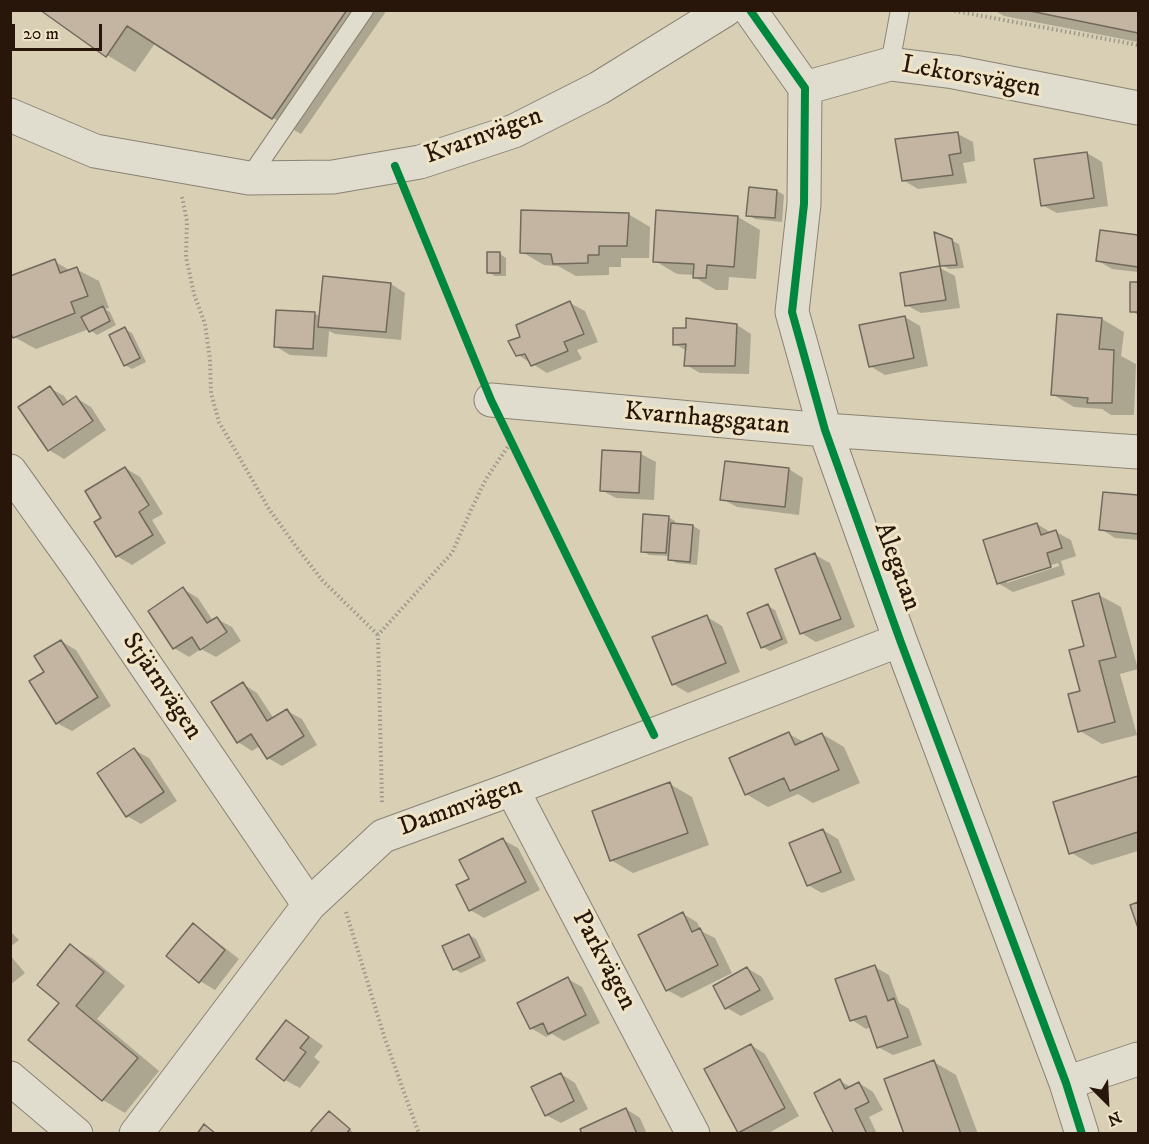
<!DOCTYPE html>
<meta charset="utf-8">
<style>
body{margin:0}
#map{position:relative;width:1149px;height:1144px;overflow:hidden;background:#d8cfb5;font-family:"IM FELL DW Pica",serif}
canvas{display:block}
.frame{position:absolute;inset:0;border:12px solid #271609;pointer-events:none}
.north{position:absolute;left:1077px;top:1072px;width:60px;height:60px;-webkit-text-stroke:4px #efe4c6;paint-order:stroke;rotate:156deg;font-size:16px;font-weight:700;line-height:24px;text-align:center;color:#271609}
.north::after{content:'';display:block;margin:auto;width:21px;height:27px;background:#271609;clip-path:polygon(50% 0,100% 100%,50% 72%,0 100%)}
.scale{position:absolute;left:12px;top:24px;width:90px;height:27px;box-sizing:border-box;border:3px solid #271609;border-top:0;padding-left:8px;font-size:18px;line-height:21px;white-space:nowrap;color:#271609;-webkit-text-stroke:4px #efe4c6;paint-order:stroke}
</style>
<div id="map">
<canvas width="1149" height="1144"></canvas>
<div class="frame"></div>
<div class="north">N</div>
<div class="scale">20 m</div>
</div>
<script>
const c = document.querySelector('canvas').getContext('2d');
c.lineJoin = 'round';
function fill(path, color) {
  c.fillStyle = color;
  c.fill(path, 'evenodd');
}
function shape(rows) {
  const path = new Path2D();
  for (const r of rows) {
    path.moveTo(r[0], r[1]);
    for (let i = 2; i < r.length; i += 2) path.lineTo(r[i], r[i + 1]);
  }
  return path;
}
function stroke(path, color, width, dash) {
  c.strokeStyle = color;
  c.lineWidth = width;
  c.lineCap = dash ? 'butt' : 'round';
  c.setLineDash(dash || []);
  c.stroke(path);
}
function label(font, color, halo, rows, align = 'center') {
  c.font = font + ' "IM FELL DW Pica",serif';
  c.lineWidth = 6;
  c.setLineDash([]);
  c.textBaseline = 'middle';
  c.strokeStyle = halo;
  c.fillStyle = color;
  for (const [text, x, y, turn = 0] of rows) {
    c.save();
    c.translate(x, y);
    c.rotate((+turn || 0) * Math.PI / 180);
    c.textAlign = isNaN(turn) ? turn : align;
    if (halo) c.strokeText(text, 0, 0);
    c.fillText(text, 0, 0);
    c.restore();
  }
}
const shadow = shape([
 [43,10,387,10,301,134,273,118,156,42,135,72,107,55],
 [994,10,1138,10,1138,42,1004,16],
 [958,134,973,142,975,161,963,163,967,183,918,189,903,180],
 [1087,153,1102,162,1108,206,1057,213,1042,205],
 [777,191,784,195,782,222,755,219,748,215],
 [628,214,650,227,649,258,621,258,621,267,609,267,609,275,576,276,558,266,544,265,522,252],
 [738,217,760,230,756,279,729,277,728,290,716,290,694,277,695,275,677,274,655,261],
 [1101,231,1138,236,1138,272,1112,269,1097,260],
 [951,240,959,244,964,268,949,269,942,265],
 [500,254,506,258,506,276,495,276,488,272],
 [54,261,71,271,76,269,99,281,109,308,105,309,110,312,116,325,97,335,89,329,36,349,14,337],
 [940,268,955,276,960,308,921,313,906,305],
 [391,284,405,293,401,340,335,334,329,331,327,357,290,355,275,346,314,313,321,317],
 [1132,284,1138,284,1138,315,1131,311],
 [570,303,585,311,598,342,577,350,582,359,547,373,518,355,522,338],
 [905,317,920,326,928,366,885,375,870,366],
 [1102,319,1124,332,1121,356,1136,364,1134,415,1111,415,1102,409,1074,407,1052,394],
 [737,325,751,334,749,374,700,373,686,365,687,351,675,344],
 [125,329,132,333,146,362,132,369,125,365],
 [50,388,64,396,69,403,76,398,91,407,106,430,64,459,49,450],
 [641,454,656,462,654,500,616,498,601,490],
 [125,468,140,477,163,514,152,520,166,543,132,565,117,556,103,519],
 [789,469,803,478,799,515,737,507,722,499],
 [1104,494,1138,496,1138,540,1115,538,1101,529],
 [668,517,675,521,675,525,693,526,700,530,697,565,677,563,670,559,670,556,649,555,642,551],
 [1037,524,1052,533,1056,532,1071,540,1076,556,1061,561,1065,575,1013,592,998,583],
 [1058,563,1059,566,1007,583,1007,579],
 [815,555,830,563,855,627,816,642,801,633],
 [183,589,198,598,213,621,217,619,232,627,241,641,216,657,201,649,189,657,174,648],
 [1099,595,1121,607,1138,669,1120,674,1137,735,1102,744,1080,731,1086,647],
 [768,606,775,610,788,643,770,651,763,647],
 [707,617,722,626,740,672,688,693,673,684],
 [61,641,76,650,111,706,72,731,57,723,46,672],
 [243,684,257,693,274,719,287,711,302,719,317,745,282,766,268,758,260,746,252,751,238,742],
 [789,734,804,742,822,734,844,747,860,783,813,803,798,794,768,807,746,794],
 [134,750,149,758,177,801,141,824,127,816],
 [1138,778,1138,851,1092,865,1070,852,1055,803],
 [670,784,692,797,709,845,633,873,611,860],
 [823,830,838,839,855,880,822,893,808,885],
 [503,840,518,848,540,890,484,918,470,910,471,880],
 [683,914,697,922,701,931,715,938,732,973,682,998,667,990],
 [193,925,207,934,239,959,215,990,200,981],
 [10,931,19,940,10,947],
 [469,935,476,939,486,961,461,973,454,969],
 [71,946,93,959,125,986,97,1019,159,1071,125,1113,103,1100,61,1003],
 [10,955,25,973,10,985],
 [875,967,889,975,899,1003,909,1009,922,1045,893,1055,878,1047,871,1027,866,1029,852,1020],
 [747,968,762,977,774,999,741,1016,727,1008],
 [568,979,582,987,600,1023,564,1041,552,1034,546,1037,531,1028],
 [286,1022,301,1030,323,1046,314,1057,320,1062,300,1088,285,1080,258,1059],
 [751,1045,765,1054,799,1116,767,1134,743,1134,740,1132],
 [934,1062,956,1075,978,1134,906,1134],
 [561,1074,575,1083,588,1109,561,1123,546,1115],
 [840,1081,851,1087,859,1083,873,1092,883,1110,869,1117,877,1134,836,1134],
 [626,1109,640,1118,647,1134,584,1134],
 [329,1113,336,1117,355,1134,315,1134]
]);
const building = shape([
 [40,10,347,10,272,119,127,26,106,57,40,10],
 [1025,10,1138,10,1138,33,1025,10],
 [958,132,961,153,949,155,953,175,902,181,895,139,958,132],
 [1087,152,1094,198,1041,206,1034,159,1087,152],
 [749,187,777,190,775,218,746,216,749,187],
 [521,210,629,213,627,246,599,246,599,255,588,255,588,263,553,264,551,254,520,253,521,210],
 [656,210,738,216,734,267,707,265,706,278,693,278,694,264,653,262,656,210],
 [1100,230,1138,235,1138,267,1096,261,1100,230],
 [934,232,952,239,957,265,940,266,934,232],
 [487,252,500,252,500,273,487,273,487,252],
 [55,259,60,273,77,267,88,296,71,302,75,313,13,338,10,332,10,276,55,259],
 [940,266,946,300,905,306,900,273,940,266],
 [323,276,391,283,386,332,318,327,323,276],
 [1130,282,1138,282,1138,312,1130,312,1130,282],
 [570,301,584,334,564,342,568,351,531,366,525,354,516,356,508,341,520,337,516,325,570,301],
 [103,306,110,321,89,332,81,317,103,306],
 [276,310,315,312,313,349,274,347,276,310],
 [1057,314,1102,318,1099,349,1114,350,1112,403,1087,403,1088,398,1051,395,1057,314],
 [905,316,914,358,869,367,859,325,905,316],
 [686,318,737,324,735,366,684,366,686,344,673,345,673,328,686,328,686,318],
 [125,327,140,358,124,366,109,335,125,327],
 [50,386,63,405,76,396,93,421,48,451,18,407,50,386],
 [602,450,641,452,639,493,600,491,602,450],
 [725,461,789,468,785,507,720,500,725,461],
 [125,467,149,505,139,512,153,535,116,557,94,522,101,518,85,491,125,467],
 [1103,492,1138,495,1138,534,1099,530,1103,492],
 [643,514,669,516,666,553,641,552,643,514],
 [671,523,693,525,690,562,668,560,671,523],
 [1037,523,1041,535,1056,530,1062,548,1047,553,1051,567,997,584,983,540,1037,523],
 [815,553,841,619,800,634,775,569,815,553],
 [183,587,207,623,217,617,227,632,200,650,192,637,173,649,148,611,183,587],
 [1099,593,1116,657,1099,661,1115,722,1078,732,1068,694,1080,691,1069,650,1084,646,1072,601,1099,593],
 [768,604,782,639,761,648,747,613,768,604],
 [707,615,726,663,672,685,652,637,707,615],
 [61,640,98,697,56,724,29,681,44,672,34,656,61,640],
 [243,682,267,721,287,709,304,736,267,759,251,734,237,743,211,702,243,682],
 [789,732,795,745,822,733,839,770,790,791,784,778,745,795,729,758,789,732],
 [134,748,164,792,126,817,97,773,134,748],
 [1138,776,1138,832,1069,854,1053,802,1138,776],
 [670,782,688,833,610,861,592,811,670,782],
 [823,829,841,872,807,886,789,843,823,829],
 [503,838,526,882,469,911,456,885,469,879,459,860,503,838],
 [1138,902,1138,928,1130,905,1138,902],
 [683,912,692,932,700,928,718,965,666,991,638,935,683,912],
 [193,923,225,950,199,983,166,956,193,923],
 [469,934,480,957,453,970,442,946,469,934],
 [70,944,104,972,76,1006,138,1058,102,1101,28,1040,59,1003,37,985,70,944],
 [875,965,888,1001,894,998,908,1037,877,1048,866,1016,850,1021,835,979,875,965],
 [747,967,760,990,725,1009,713,986,747,967],
 [568,977,586,1015,548,1034,543,1023,530,1029,517,1003,568,977],
 [286,1020,309,1037,300,1048,306,1052,284,1081,256,1059,286,1020],
 [751,1044,785,1108,738,1133,704,1069,751,1044],
 [934,1060,961,1134,904,1134,884,1079,934,1060],
 [561,1073,574,1101,545,1116,531,1087,561,1073],
 [840,1079,845,1089,859,1082,869,1102,855,1109,867,1134,834,1134,814,1093,840,1079],
 [626,1108,637,1134,582,1134,580,1129,626,1108],
 [329,1111,350,1129,346,1134,313,1134,311,1131,329,1111],
 [204,1124,216,1134,197,1134,204,1124]
]);
const path = shape([
 [950,10,1138,45],
 [182,197,187,221,186,257,194,294,205,324,210,360,211,393,219,422,269,509,295,545,322,580,378,635],
 [382,802,378,635,452,553,471,510,486,479,511,442],
 [346,912,385,1039,419,1134]
]);
const service = shape([
 [890,64,900,10],
 [249,178,364,10]
]);
const minor = shape([
 [750,10,805,88,804,204,792,312,825,430,900,640,1066,1083,1082,1134],
 [805,88,890,64,954,72,1138,108],
 [10,115,95,151,249,178,333,177,420,162,514,131,599,88,725,10],
 [491,400,825,430,1138,452],
 [10,471,80,569,309,905],
 [512,789,693,1134],
 [10,1078,76,1134],
 [1066,1083,1138,1059],
 [136,1134,309,905,383,836,512,789,900,640]
]);
const cycleway = shape([
 [750,10,805,88,804,204,792,312,825,430,900,640,1066,1083,1082,1134],
 [395,166,491,400,654,735]
]);
const streetNames = [
 ["Lektorsvägen",971,78,10],
 ["Kvarnvägen",484,137,-20],
 ["Kvarnhagsgatan",707,420,5],
 ["Alegatan",896,567,70],
 ["Stjärnvägen",161,687,56],
 ["Dammvägen",461,808,-20],
 ["Parkvägen",603,961,62]
];
fill(shadow, '#0003');
fill(building, '#c4b4a2');
stroke(building, '#716a5c', 1.5);
stroke(service, '#8a8373', 20);
stroke(minor, '#8a8373', 35);
stroke(path, '#9d988d', 4, [1.5, 3]);
stroke(service, '#e0dcce', 18);
stroke(minor, '#e0dcce', 33);
stroke(cycleway, '#00873e', 8);
label('26px', '#271609', '#efe4c6', streetNames);
</script>
